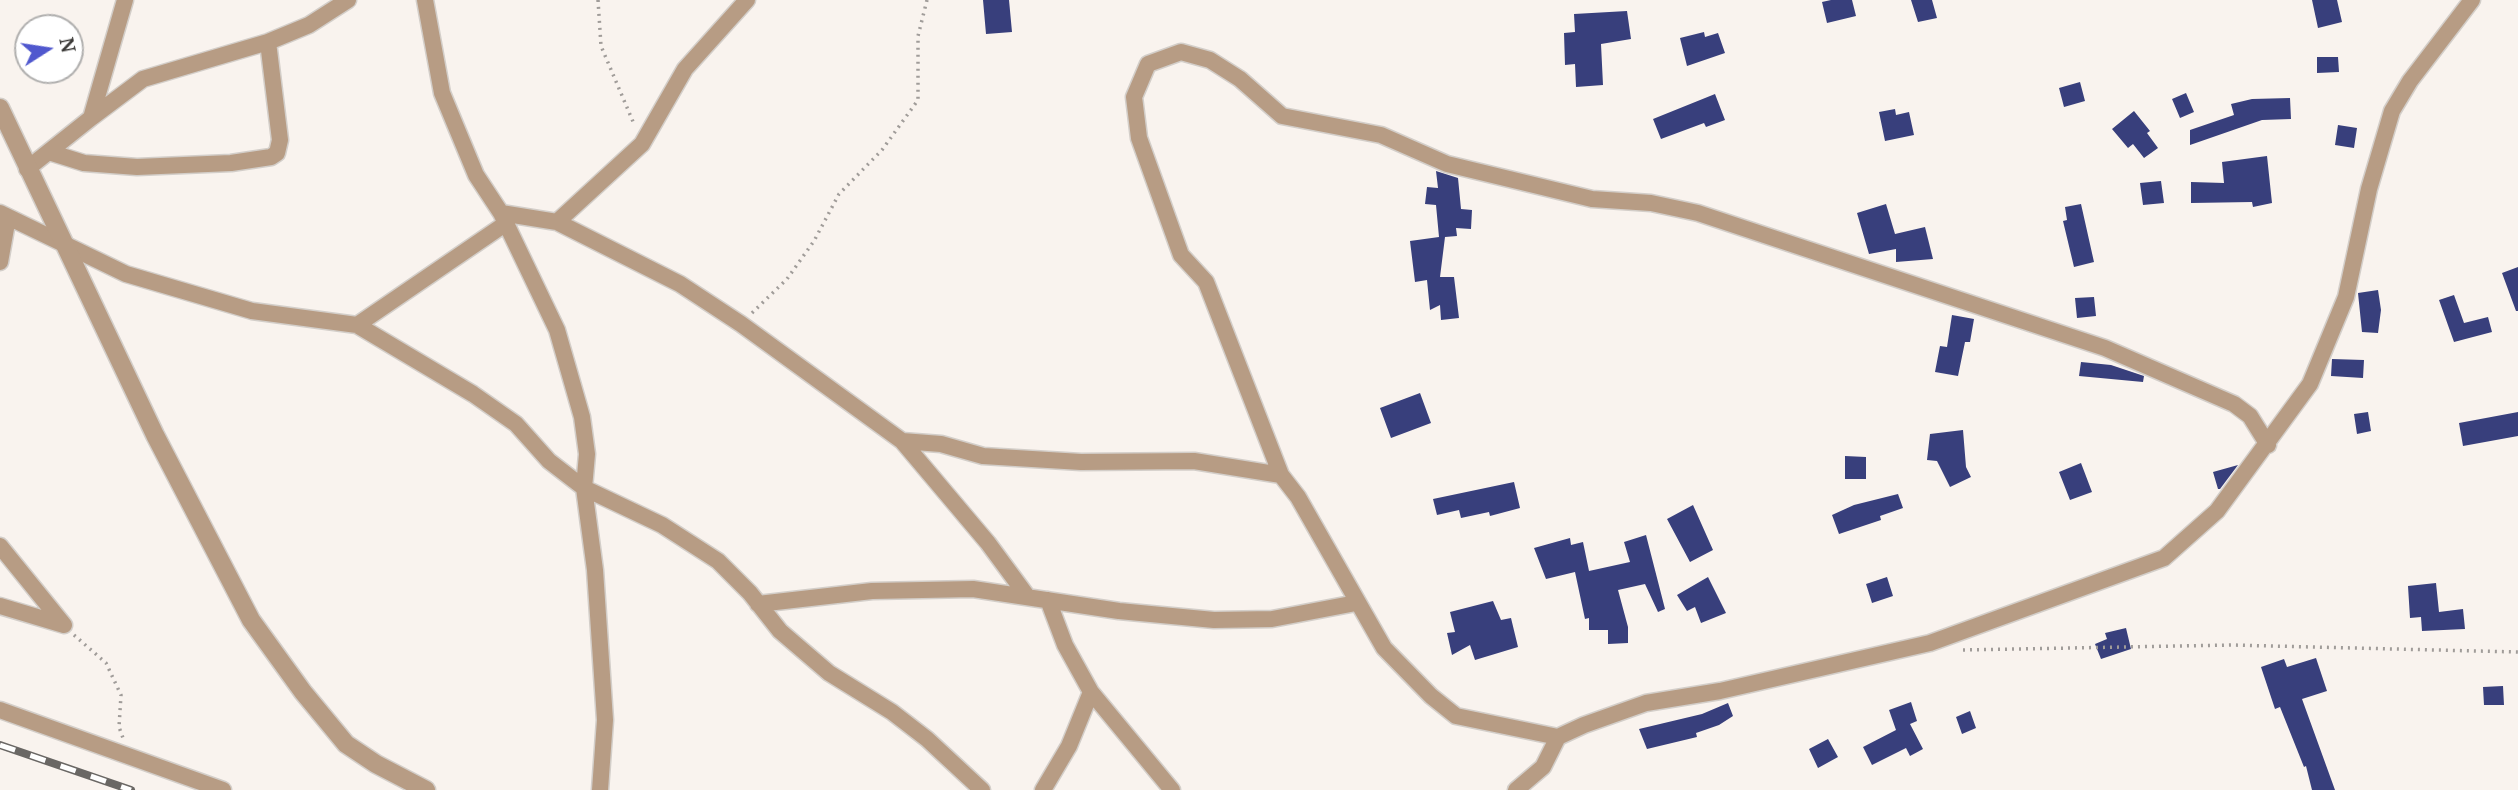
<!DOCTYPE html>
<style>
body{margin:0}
#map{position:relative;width:2518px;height:790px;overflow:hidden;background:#f9f3ee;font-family:"Noto Serif",serif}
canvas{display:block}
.north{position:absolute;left:14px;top:14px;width:70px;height:70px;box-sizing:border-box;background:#fff;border:2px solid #b1b0af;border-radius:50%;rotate:78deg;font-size:19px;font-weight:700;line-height:28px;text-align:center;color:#3b3937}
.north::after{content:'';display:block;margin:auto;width:24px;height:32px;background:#5058ce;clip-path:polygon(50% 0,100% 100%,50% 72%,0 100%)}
</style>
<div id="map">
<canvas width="2518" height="790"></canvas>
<div class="north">N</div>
</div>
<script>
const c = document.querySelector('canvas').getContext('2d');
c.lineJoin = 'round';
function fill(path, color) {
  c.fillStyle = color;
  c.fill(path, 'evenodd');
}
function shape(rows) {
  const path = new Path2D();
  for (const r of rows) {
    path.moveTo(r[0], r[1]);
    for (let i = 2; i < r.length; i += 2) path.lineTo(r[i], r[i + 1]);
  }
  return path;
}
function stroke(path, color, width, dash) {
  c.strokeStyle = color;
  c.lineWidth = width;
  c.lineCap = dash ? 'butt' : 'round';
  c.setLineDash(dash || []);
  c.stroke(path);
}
const building = shape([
 [983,0,1009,0,1012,32,986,34],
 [1831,0,1852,0,1856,16,1827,23,1822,2],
 [1911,0,1932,0,1937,18,1918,22],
 [2312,0,2337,0,2342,22,2318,28],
 [1627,11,1631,39,1601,44,1603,85,1576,87,1575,64,1565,65,1564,33,1575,32,1574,14],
 [1704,32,1705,37,1718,33,1725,53,1687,66,1680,38],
 [2317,57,2338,57,2339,72,2317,73],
 [2080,82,2085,101,2064,107,2059,88],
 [2186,93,2194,112,2180,118,2172,99],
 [1715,94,1725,120,1706,127,1704,123,1661,139,1653,119],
 [2290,98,2291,119,2262,120,2190,145,2190,130,2234,115,2231,104,2252,99],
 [1895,109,1896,115,1909,112,1914,135,1885,141,1879,112],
 [2134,111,2150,131,2147,133,2158,148,2144,158,2133,144,2128,148,2112,129],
 [2338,125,2357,128,2354,148,2335,145],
 [2267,156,2272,203,2253,207,2252,202,2191,203,2191,182,2224,183,2222,162],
 [1436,171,1458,178,1461,209,1472,210,1471,229,1456,228,1457,236,1445,237,1440,277,1454,277,1459,318,1441,320,1440,305,1430,310,1427,280,1415,282,1410,241,1439,237,1436,205,1425,204,1427,187,1438,188],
 [2161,181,2164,203,2143,205,2140,183],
 [1886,204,1895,234,1925,227,1933,259,1896,262,1896,249,1869,254,1857,213],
 [2081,204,2094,262,2074,267,2063,221,2067,220,2065,207],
 [2518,267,2518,311,2516,311,2502,273],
 [2378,290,2381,310,2378,333,2362,332,2358,293],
 [2454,295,2464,323,2488,317,2492,332,2454,342,2439,300],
 [2094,297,2096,316,2077,318,2075,298],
 [1952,315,1974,319,1970,342,1965,342,1958,376,1935,372,1940,346,1947,347],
 [2332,359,2364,360,2363,378,2331,376],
 [2081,362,2111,365,2144,376,2143,382,2079,376],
 [1420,393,1431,423,1391,438,1380,408],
 [2368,412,2371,431,2357,434,2354,414],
 [2518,412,2518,436,2463,446,2459,423],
 [1963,430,1966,467,1971,477,1950,487,1937,461,1927,460,1930,434],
 [1845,456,1866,457,1866,479,1845,479],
 [2081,463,2092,492,2070,500,2059,472],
 [2238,465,2220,489,2218,489,2213,472],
 [1514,482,1520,508,1490,516,1489,512,1461,518,1459,510,1437,515,1433,499],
 [1898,494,1903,508,1880,516,1881,520,1839,534,1832,515,1854,505],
 [1693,505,1713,550,1690,562,1667,519],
 [1646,535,1665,609,1658,612,1645,584,1618,590,1628,627,1628,643,1608,644,1608,630,1589,630,1589,618,1585,619,1575,572,1546,579,1534,548,1570,538,1571,545,1583,542,1589,571,1630,562,1624,542],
 [1708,577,1726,613,1701,623,1695,607,1687,611,1677,595],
 [1887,577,1893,596,1872,603,1866,584],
 [2436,583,2439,612,2463,609,2465,629,2422,631,2421,617,2410,618,2408,586],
 [1493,601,1501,620,1511,618,1518,647,1475,660,1470,645,1452,655,1447,633,1455,632,1450,612],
 [2126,628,2131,649,2101,659,2095,644,2107,639,2105,633],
 [2316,658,2327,691,2302,699,2335,790,2312,790,2306,766,2304,767,2280,707,2275,709,2261,667,2284,659,2287,667],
 [2503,686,2504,705,2484,705,2483,687],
 [1911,702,1917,721,1910,724,1923,749,1910,756,1906,748,1872,765,1863,747,1896,730,1889,710],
 [1728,703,1733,716,1719,725,1696,733,1697,737,1647,749,1639,729,1702,714],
 [1970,711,1976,728,1962,734,1956,717],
 [1828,739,1838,757,1818,768,1809,749]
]);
const path = shape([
 [598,0,601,46,634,124],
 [752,313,787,279,814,241,839,194,882,150,918,100,918,36,927,0],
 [74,635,106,663,121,695,119,727,123,738],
 [1963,650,2231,645,2518,652]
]);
const minor = shape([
 [425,0,442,93,476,175,501,213,557,330,582,417,587,454,584,488,595,570,605,720,600,790],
 [91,118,143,79,268,42,309,25,348,0],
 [49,152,84,163,137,167,231,163,271,157,277,153,280,140,268,42],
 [27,169,91,118,125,0],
 [0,213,126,274,252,311,357,325,473,394,516,424,549,461,584,488,662,525,718,561,750,593,780,631,829,673,892,712,927,739,982,790],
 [501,213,557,222,680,284,741,324,902,441,988,543,1027,596],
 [557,222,642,144,685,69,747,0],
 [0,262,8,217],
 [357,325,505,224],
 [902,441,941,444,983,456,1081,462,1194,461,1281,475,1298,497,1384,648,1431,696,1456,716,1558,737],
 [1281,475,1206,282,1181,255,1139,138,1134,97,1148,64,1181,52,1210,60,1240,79,1282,116,1381,135,1447,164,1592,199,1651,203,1698,213,2105,348,2234,404,2250,416,2268,445],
 [0,546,64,625],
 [1048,600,1065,645,1091,692,1172,790],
 [758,604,872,591,973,589,1119,611,1214,620,1272,619,1356,603],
 [0,606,64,625],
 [0,710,223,790],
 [1043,790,1069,746,1091,692],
 [1516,790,1543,767,1558,737,1584,725,1646,703,1720,691,1930,643,2164,558,2217,511,2310,384,2346,297,2369,189,2392,111,2410,81,2472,0]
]);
const tertiary = shape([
 [0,108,155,435,251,620,303,692,346,744,376,764,426,790]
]);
const rail = shape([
 [0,745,131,790]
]);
fill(building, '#383f7c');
stroke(minor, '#d3cec9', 19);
stroke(tertiary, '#d3cec9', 21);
stroke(path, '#a09c99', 3.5, [2, 5]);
stroke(minor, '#b79c84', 16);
stroke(tertiary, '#b79c84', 18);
stroke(rail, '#6a6764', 8);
stroke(rail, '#fff', 5, [16]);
</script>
